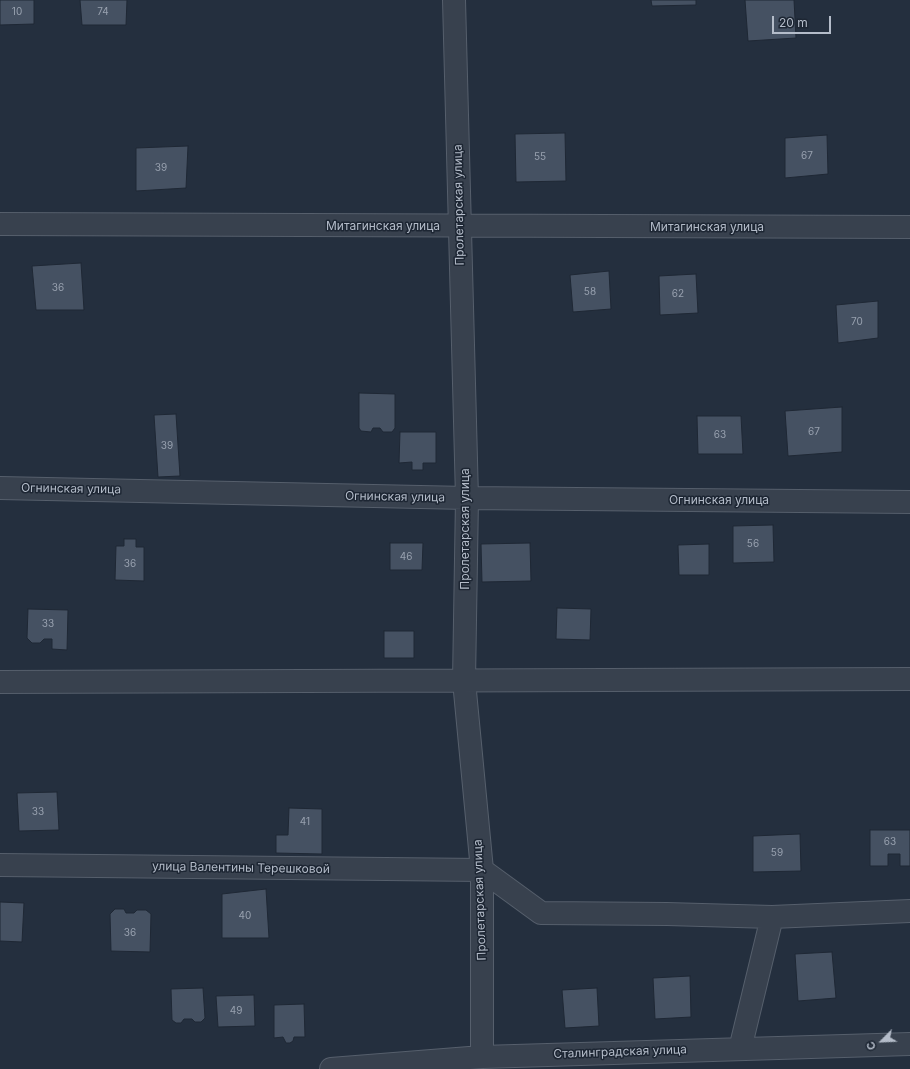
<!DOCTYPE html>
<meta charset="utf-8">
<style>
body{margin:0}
#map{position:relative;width:910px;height:1069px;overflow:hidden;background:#242f3e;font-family:Inter,sans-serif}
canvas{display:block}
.north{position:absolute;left:862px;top:1021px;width:40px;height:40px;-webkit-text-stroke:3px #1d2633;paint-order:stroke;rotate:246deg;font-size:11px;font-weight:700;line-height:16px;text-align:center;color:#b4bcc9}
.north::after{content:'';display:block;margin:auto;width:14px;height:18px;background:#b4bcc9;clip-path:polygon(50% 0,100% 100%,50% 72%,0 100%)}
.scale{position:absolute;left:772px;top:16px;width:59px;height:18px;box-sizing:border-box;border:2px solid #b4bcc9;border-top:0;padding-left:5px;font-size:12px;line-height:14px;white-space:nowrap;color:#b4bcc9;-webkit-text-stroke:3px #1d2633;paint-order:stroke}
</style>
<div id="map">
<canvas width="910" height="1069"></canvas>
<div class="north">С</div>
<div class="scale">20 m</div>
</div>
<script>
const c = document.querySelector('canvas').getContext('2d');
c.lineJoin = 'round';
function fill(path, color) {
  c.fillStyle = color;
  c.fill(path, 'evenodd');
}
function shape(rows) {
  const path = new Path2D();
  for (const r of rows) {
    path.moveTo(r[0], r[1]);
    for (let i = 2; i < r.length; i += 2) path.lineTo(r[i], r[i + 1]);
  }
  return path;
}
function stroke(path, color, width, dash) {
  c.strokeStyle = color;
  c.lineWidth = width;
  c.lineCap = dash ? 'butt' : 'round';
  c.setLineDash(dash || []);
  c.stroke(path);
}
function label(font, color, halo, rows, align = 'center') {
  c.font = font + ' Inter,sans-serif';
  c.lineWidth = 3;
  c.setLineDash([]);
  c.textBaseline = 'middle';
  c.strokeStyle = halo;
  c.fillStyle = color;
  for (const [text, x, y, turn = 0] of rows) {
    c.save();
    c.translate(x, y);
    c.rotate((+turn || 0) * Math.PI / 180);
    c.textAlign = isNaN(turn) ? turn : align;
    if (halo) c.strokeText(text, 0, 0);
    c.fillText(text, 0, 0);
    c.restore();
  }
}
const building = shape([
 [0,0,34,0,34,24,0,25,0,0],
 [80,0,127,0,126,25,82,25,80,0],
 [651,0,696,0,696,5,652,6,651,0],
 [745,0,794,0,796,38,748,41,745,0],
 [565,133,566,181,516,182,515,134,565,133],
 [827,135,828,174,785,178,785,138,827,135],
 [188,146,186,188,136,191,136,148,188,146],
 [81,263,84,310,36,310,32,266,81,263],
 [609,271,611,309,573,312,570,275,609,271],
 [696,274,698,313,660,315,659,276,696,274],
 [878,301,878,338,838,343,836,305,878,301],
 [359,393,395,394,395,428,392,432,383,432,380,428,373,428,371,432,361,431,359,428,359,393],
 [842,407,842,452,788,456,785,411,842,407],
 [176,414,180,476,158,477,154,415,176,414],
 [697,416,741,416,743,454,698,454,697,416],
 [400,432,436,432,436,463,423,463,423,470,412,470,412,462,399,463,400,432],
 [773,525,774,562,733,563,733,526,773,525],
 [124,539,136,539,136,547,144,547,144,581,115,580,116,546,124,546,124,539],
 [390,543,423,543,422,570,390,570,390,543],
 [530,543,531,581,482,582,481,544,530,543],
 [709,544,709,575,679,575,678,545,709,544],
 [557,608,591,609,590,640,556,639,557,608],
 [28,609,68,610,67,650,52,649,52,639,44,639,40,643,32,643,27,638,28,609],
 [384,631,414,631,414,658,384,658,384,631],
 [57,792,59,830,19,831,17,793,57,792],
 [289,808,322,809,322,854,276,853,276,835,288,835,289,808],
 [870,830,910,830,910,866,900,866,900,854,888,854,888,866,870,866,870,830],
 [800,834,801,871,753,872,753,836,800,834],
 [266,889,269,938,222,938,222,894,266,889],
 [0,902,24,903,22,942,0,941,0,902],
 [115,909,124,909,126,913,134,913,137,910,146,910,151,914,150,952,111,951,110,914,115,909],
 [832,952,836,998,798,1001,795,954,832,952],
 [690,976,691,1017,655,1019,653,978,690,976],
 [203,988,205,1018,201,1022,195,1022,192,1019,184,1019,181,1023,176,1023,172,1020,171,989,203,988],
 [597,988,599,1026,565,1028,562,990,597,988],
 [254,995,255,1026,218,1027,216,996,254,995],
 [304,1004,305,1037,294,1037,293,1041,290,1043,286,1043,283,1037,274,1038,274,1005,304,1004]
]);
const minor = shape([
 [454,0,467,498,464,681,482,870,482,1057],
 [0,224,910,227],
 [0,488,467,498,910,502],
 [0,682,910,679],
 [0,865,482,870,541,913,667,914,772,917,910,911],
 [740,1049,772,917],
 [331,1069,482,1057,910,1044]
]);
const numberNames = [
 ["10",17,12],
 ["74",103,12],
 ["67",807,156],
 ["55",540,157],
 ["39",161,168],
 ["36",58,288],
 ["58",590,292],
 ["62",678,294],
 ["70",857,322],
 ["67",814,432],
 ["63",720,435],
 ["39",167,446],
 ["56",753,544],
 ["46",406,557],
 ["36",130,564],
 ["33",48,624],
 ["33",38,812],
 ["41",305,822],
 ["63",890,842],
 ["59",777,853],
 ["40",245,916],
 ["36",130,933],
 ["49",236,1011]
];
const streetNames = [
 ["Пролетарская улица",459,205,-91],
 ["Митагинская улица",383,226],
 ["Митагинская улица",707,227],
 ["Огнинская улица",71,489,1],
 ["Огнинская улица",395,497,1],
 ["Огнинская улица",719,500],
 ["Пролетарская улица",465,529,-90],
 ["улица Валентины Терешковой",241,868,1],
 ["Пролетарская улица",480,900,-92],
 ["Сталинградская улица",620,1052,-2]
];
fill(building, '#455162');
stroke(building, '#1f2835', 1);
stroke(minor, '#565f6c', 24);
stroke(minor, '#38414e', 22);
label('10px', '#98a1af', null, numberNames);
label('12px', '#b4bcc9', '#1d2633', streetNames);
</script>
